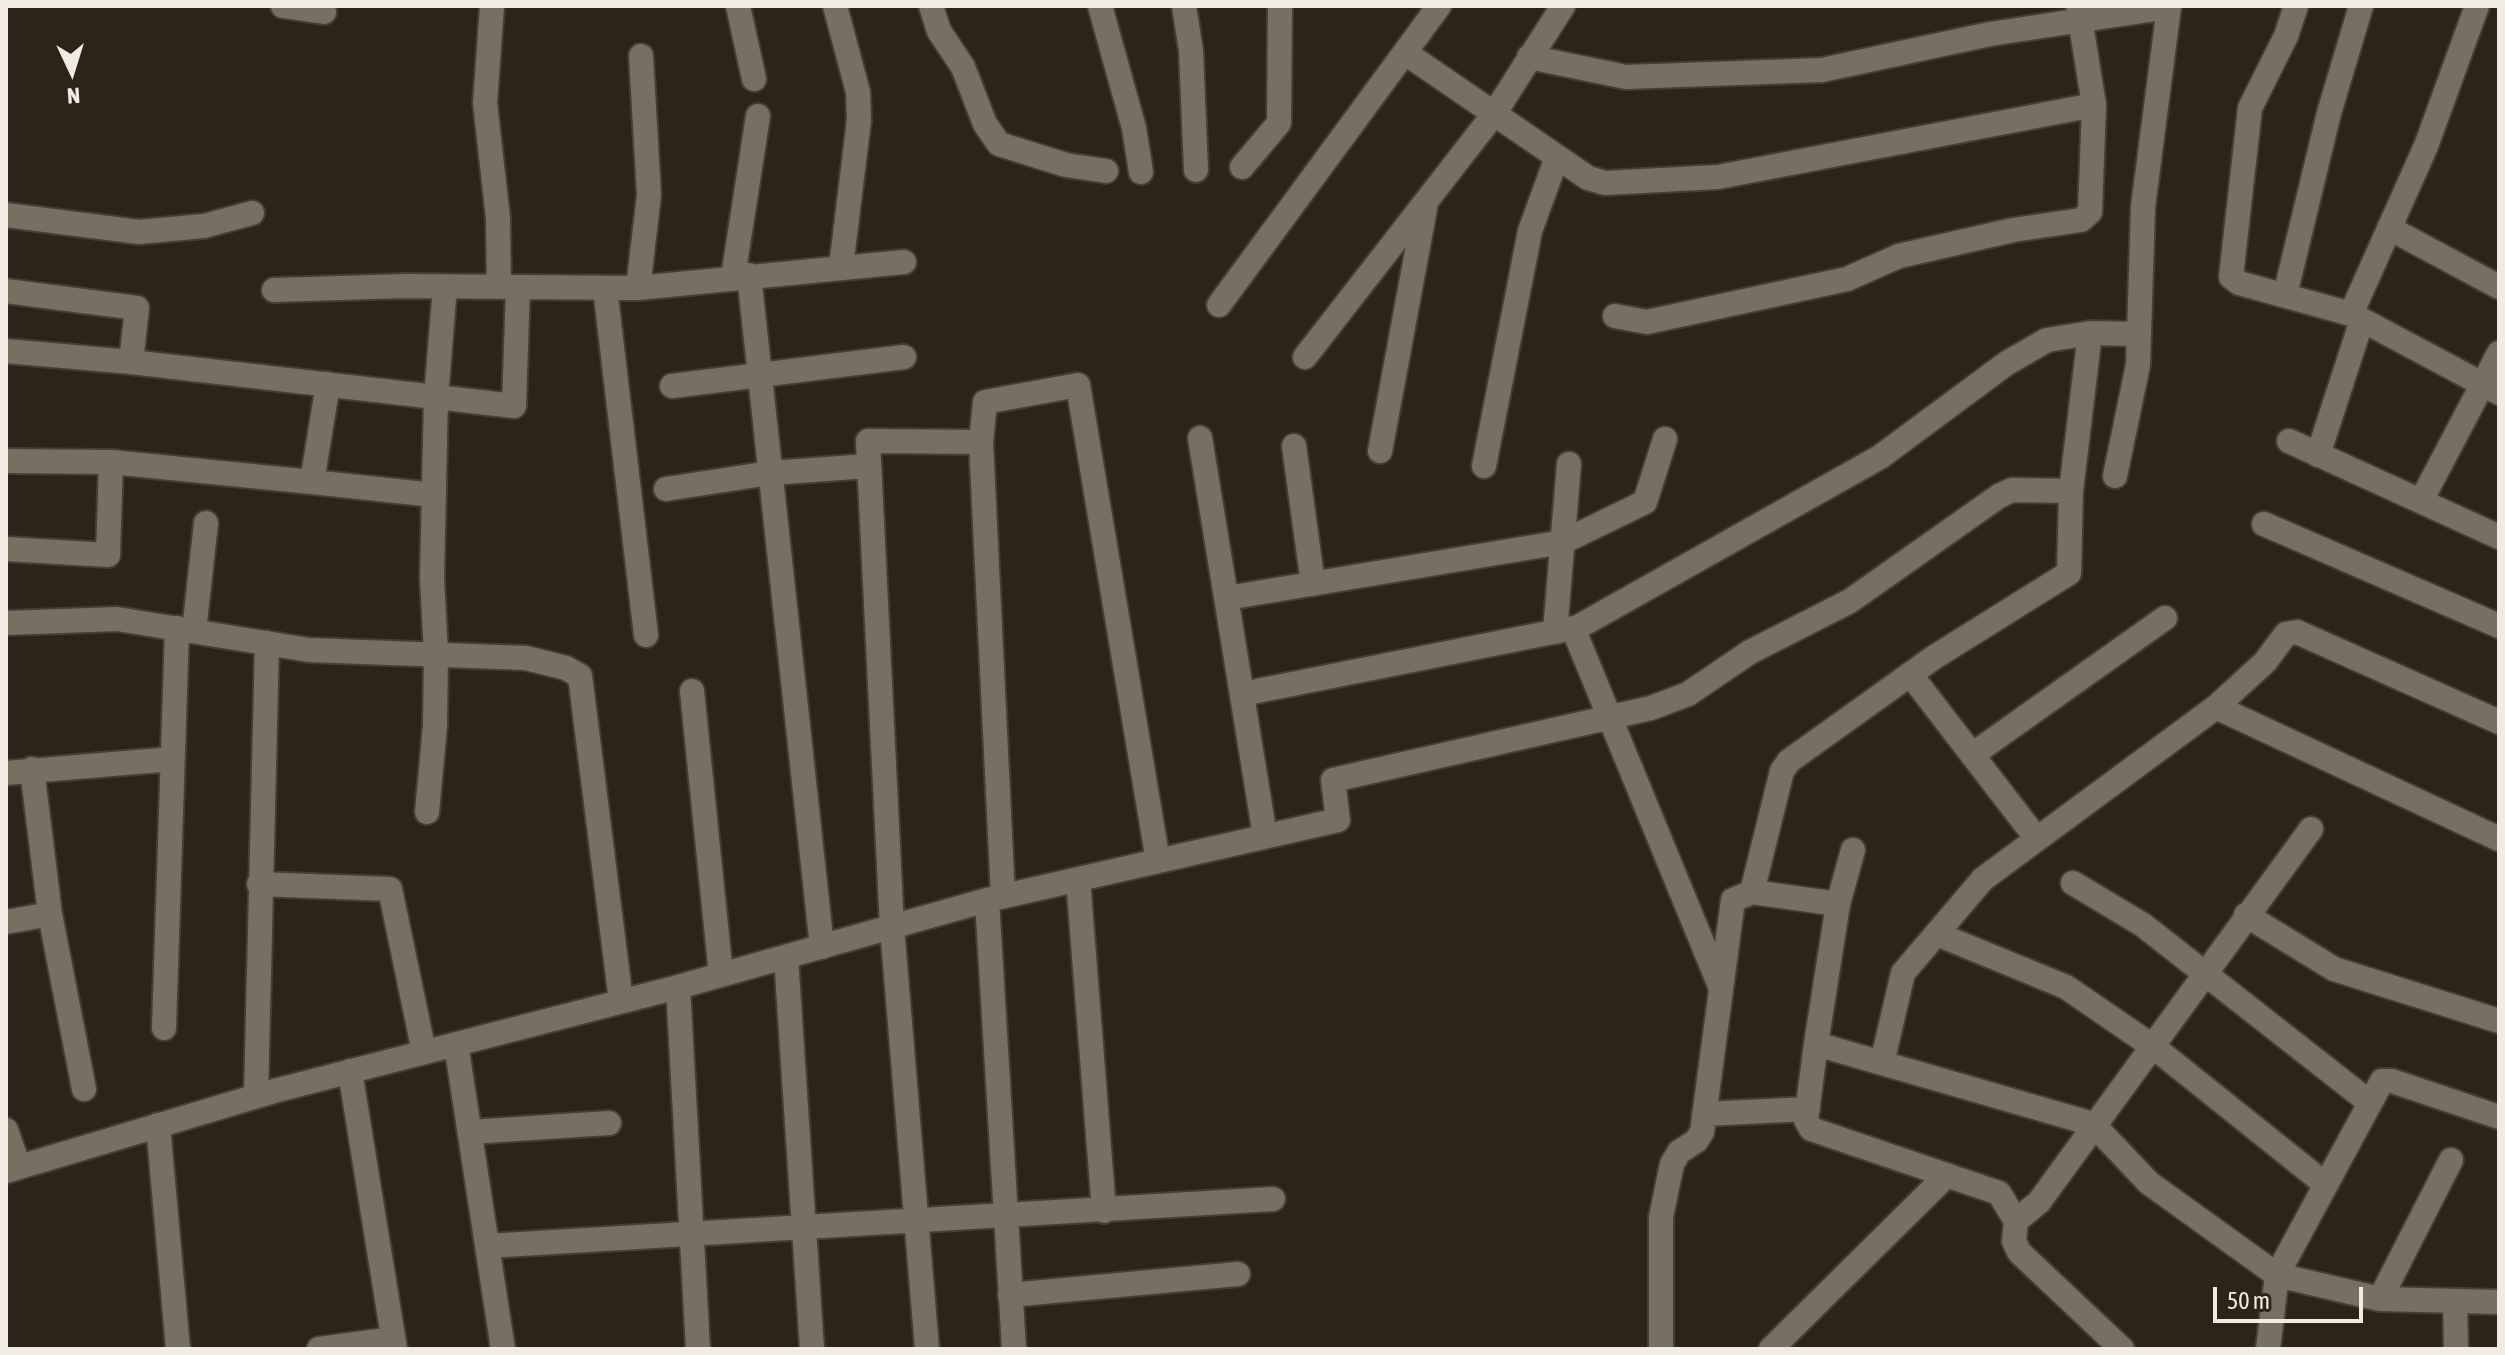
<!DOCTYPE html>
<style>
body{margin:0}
#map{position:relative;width:2505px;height:1355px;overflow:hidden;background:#2c2419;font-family:"Asap Condensed",sans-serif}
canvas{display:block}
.frame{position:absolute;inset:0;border:8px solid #f0ebe3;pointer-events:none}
.north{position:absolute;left:32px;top:32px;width:80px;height:80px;-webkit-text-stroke:6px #2c2419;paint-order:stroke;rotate:176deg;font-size:22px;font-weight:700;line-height:32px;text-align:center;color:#f0ebe3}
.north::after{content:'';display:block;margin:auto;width:28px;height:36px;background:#f0ebe3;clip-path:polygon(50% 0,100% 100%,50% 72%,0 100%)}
.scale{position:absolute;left:2213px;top:1287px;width:150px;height:36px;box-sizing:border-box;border:4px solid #f0ebe3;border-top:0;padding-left:10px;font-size:24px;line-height:28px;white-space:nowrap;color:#f0ebe3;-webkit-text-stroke:6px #2c2419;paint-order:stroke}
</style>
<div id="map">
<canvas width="2505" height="1355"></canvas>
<div class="frame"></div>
<div class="north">N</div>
<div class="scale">50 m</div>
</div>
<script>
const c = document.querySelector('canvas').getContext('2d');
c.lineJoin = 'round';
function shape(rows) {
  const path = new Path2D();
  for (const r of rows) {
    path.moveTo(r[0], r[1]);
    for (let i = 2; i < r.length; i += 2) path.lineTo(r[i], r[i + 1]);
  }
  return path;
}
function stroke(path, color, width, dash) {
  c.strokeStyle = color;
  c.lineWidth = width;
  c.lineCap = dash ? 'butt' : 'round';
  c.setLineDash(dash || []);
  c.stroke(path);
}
const minor = shape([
 [283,6,324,12],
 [492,6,485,103,498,218,499,287],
 [738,6,754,79],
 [835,6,858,92,859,120,841,267],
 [931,6,939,31,963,67,985,124,999,144,1066,165,1106,171],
 [1100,6,1134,128,1141,172],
 [1184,6,1191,51,1196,170],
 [2296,6,2286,36,2250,108,2231,277,2239,283,2351,314,2499,393],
 [1407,54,1588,178,1605,183,1718,177,2094,105],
 [1529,57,1626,77,1822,70,1990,34,2169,7,2143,207,2138,365,2115,476],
 [1242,167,1279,123,1280,6],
 [6,215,139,232,204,226,252,213],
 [2389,228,2499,287],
 [749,275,822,947],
 [733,277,758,116],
 [605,288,646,635],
 [638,288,649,195,641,56],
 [274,290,406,286,638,288,904,262],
 [6,291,137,308,131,362],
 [2285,295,2329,113,2361,6],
 [1219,305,1439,6],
 [2351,314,2426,146,2477,6],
 [1615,316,1647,322,1847,279,1899,256,2013,230,2081,220,2090,212,2094,105,2078,6],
 [6,351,131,362,514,406,518,287],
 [1305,357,1494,114,1563,6],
 [672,386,904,357],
 [1200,438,1265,836],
 [2289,441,2499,537],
 [981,442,985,402,1078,385,1158,861],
 [1294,446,1313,584],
 [1380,451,1426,203],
 [2318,455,2362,320],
 [6,461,111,462],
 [1484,466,1530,231,1557,157],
 [312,482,434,495],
 [666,489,770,473,869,466],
 [2421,501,2499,353],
 [2264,524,2499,626],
 [6,549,108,555,111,462,312,482,328,384],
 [1227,598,1563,542,1645,502,1665,439],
 [6,623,117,619,309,650,526,658,566,668,580,676,621,1001],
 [1573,628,1720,986],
 [194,631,206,523],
 [1555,632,1569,464],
 [1910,674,2037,839],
 [692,691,721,975],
 [1242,694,1578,627,1880,457,2007,363,2047,340,2090,333,2137,334],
 [2216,707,2499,839],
 [1972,755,2165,618],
 [32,769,50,914,84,1089],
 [6,773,172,759],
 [427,812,435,726,436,653,432,578,436,397,445,287],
 [1853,850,1838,904,1816,1044,1806,1120,1811,1129,1999,1193,2016,1221,2014,1241,2019,1252,2122,1349],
 [1078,879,1104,1211],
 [2073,883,2143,925,2369,1102],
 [259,884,390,889,424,1052],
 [1752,892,1782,771,1789,761,1933,658,2069,573,2071,491,2090,333],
 [987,900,1014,1349],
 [2246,915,2334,969,2499,1021],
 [6,922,50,914],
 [1937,934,2066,987,2155,1048,2325,1184],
 [786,957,812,1349],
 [678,987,698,1349],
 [164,1028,177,628],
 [456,1044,503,1349],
 [1816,1044,2093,1124,2149,1183,2277,1275,2380,1299,2499,1302],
 [1882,1063,1903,973,1983,879,2216,707,2265,662,2286,634,2297,632,2499,722],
 [350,1071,395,1349],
 [256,1096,267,643],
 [1704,1114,1808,1109],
 [158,1125,178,1349],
 [6,1130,19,1167],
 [470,1132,609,1123],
 [6,1171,274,1091,678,987,987,900,1338,820,1333,780,1651,708,1688,694,1750,652,1850,601,1999,496,2012,490,2071,491],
 [2016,1221,2039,1202,2311,829],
 [487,1246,1273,1199],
 [1010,1295,1238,1274],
 [2380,1299,2451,1160],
 [2455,1302,2456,1349],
 [319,1349,393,1339],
 [927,1349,892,927,868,441,981,442,1003,896],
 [1661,1349,1661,1217,1672,1164,1679,1152,1696,1141,1702,1132,1733,900,1752,892,1838,904],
 [1771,1349,1947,1175],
 [2268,1349,2277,1275,2382,1081,2392,1081,2499,1117]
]);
stroke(minor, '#443e35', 28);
stroke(minor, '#776f61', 24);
</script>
